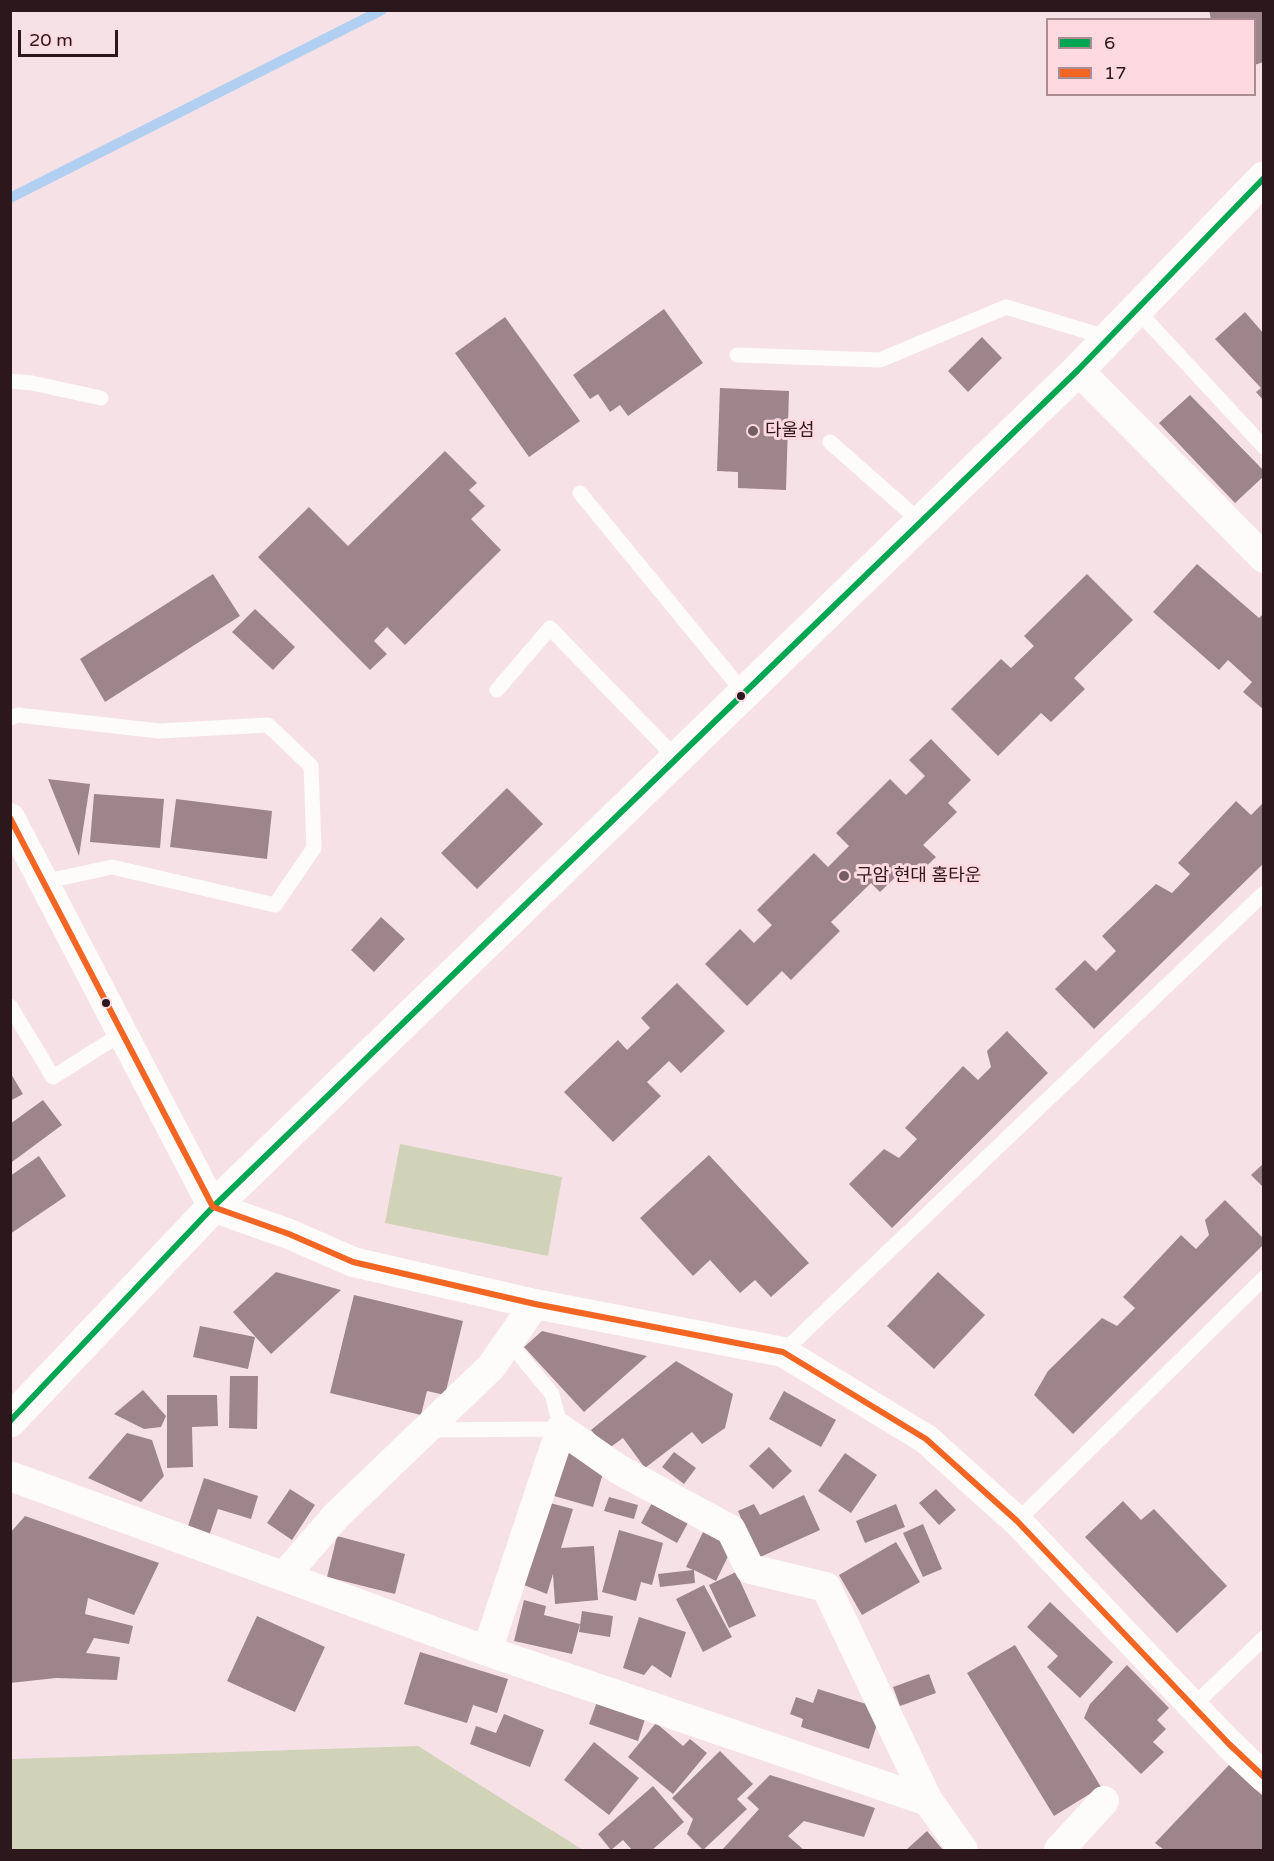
<!DOCTYPE html>
<meta charset="utf-8">
<style>
body{margin:0}
#map{position:relative;width:1274px;height:1861px;overflow:hidden;background:#f6e2e6;font-family:"Varela Round",sans-serif}
canvas{display:block}
.frame{position:absolute;inset:0;border:12px solid #2c171c;pointer-events:none}
.legend{position:absolute;left:1046px;top:18px;width:210px;height:78px;box-sizing:border-box;background:#fedae0;border:2px solid #aa8c92;margin:0;padding:8px 10px;list-style:none;font-size:18px;color:#2c171c}
.legend li{display:flex;align-items:center;gap:12px;height:30px}
.legend b{width:30px;border:2px solid #aa8c92}
.scale{position:absolute;left:18px;top:30px;width:100px;height:27px;box-sizing:border-box;border:3px solid #2c171c;border-top:0;padding-left:8px;font-size:18px;line-height:21px;white-space:nowrap;color:#2c171c;-webkit-text-stroke:4px #fedae0;paint-order:stroke}
</style>
<div id="map">
<canvas width="1274" height="1861"></canvas>
<div class="frame"></div>
<ul class="legend">
<li><b style="height:8px;background:#00a651"></b>6</li>
<li><b style="height:8px;background:#f26522"></b>17</li>
</ul>
<div class="scale">20 m</div>
</div>
<script>
const c = document.querySelector('canvas').getContext('2d');
c.lineJoin = 'round';
function fill(path, color) {
  c.fillStyle = color;
  c.fill(path, 'evenodd');
}
function shape(rows) {
  const path = new Path2D();
  for (const r of rows) {
    path.moveTo(r[0], r[1]);
    for (let i = 2; i < r.length; i += 2) path.lineTo(r[i], r[i + 1]);
  }
  return path;
}
function stroke(path, color, width, dash) {
  c.strokeStyle = color;
  c.lineWidth = width;
  c.lineCap = dash ? 'butt' : 'round';
  c.setLineDash(dash || []);
  c.stroke(path);
}
function label(font, color, halo, rows, align = 'center') {
  c.font = font + ' "Varela Round","Noto Sans KR",sans-serif';
  c.lineWidth = 6;
  c.setLineDash([]);
  c.textBaseline = 'middle';
  c.strokeStyle = halo;
  c.fillStyle = color;
  for (const [text, x, y, turn = 0] of rows) {
    c.save();
    c.translate(x, y);
    c.rotate((+turn || 0) * Math.PI / 180);
    c.textAlign = isNaN(turn) ? turn : align;
    if (halo) c.strokeText(text, 0, 0);
    c.fillText(text, 0, 0);
    c.restore();
  }
}
const green = shape([
 [400,1144,562,1177,548,1256,385,1223],
 [418,1746,583,1850,11,1850,11,1759]
]);
const stream = shape([
 [10,198,382,10]
]);
const building = shape([
 [1209,10,1264,10,1264,62,1254,65,1254,20,1211,20],
 [664,309,703,363,628,416,620,405,610,412,598,394,590,399,573,375],
 [1245,312,1264,334,1264,401,1256,392,1261,388,1215,339],
 [505,317,580,421,529,457,455,353],
 [982,337,1002,358,968,392,948,371],
 [720,388,789,391,786,490,738,488,738,472,717,471],
 [1190,395,1264,471,1264,476,1235,503,1159,423],
 [445,451,477,483,469,490,485,506,471,519,501,550,405,645,387,627,374,641,387,654,370,670,258,557,309,507,348,546],
 [1197,564,1259,618,1264,613,1264,710,1243,692,1252,682,1228,660,1219,670,1153,612],
 [213,574,240,616,105,702,80,659],
 [1087,574,1133,620,1074,678,1085,689,1051,722,1041,713,998,756,951,709,1001,659,1011,668,1034,646,1024,636],
 [255,609,295,647,273,670,232,632],
 [931,739,971,780,948,803,957,812,923,845,936,857,911,881,902,871,880,892,871,883,831,922,840,931,791,980,782,971,747,1006,705,964,740,929,754,943,772,925,757,910,814,853,828,867,849,846,836,833,890,779,906,795,925,776,909,760],
 [48,779,90,784,79,856],
 [507,788,543,824,477,889,441,853],
 [94,794,164,799,160,848,90,842],
 [176,799,272,811,267,859,170,847],
 [1236,801,1251,815,1264,802,1264,863,1094,1029,1055,989,1085,960,1096,971,1116,951,1102,936,1156,884,1172,893,1190,874,1178,863],
 [381,917,405,939,374,972,351,950],
 [677,983,725,1031,681,1073,669,1061,647,1082,661,1096,613,1142,564,1092,618,1040,627,1050,650,1028,641,1018],
 [1007,1031,1048,1073,892,1228,849,1184,884,1149,899,1158,917,1139,905,1128,963,1066,978,1080,991,1067,987,1051],
 [10,1072,23,1094,10,1101],
 [43,1100,62,1125,12,1162,10,1124],
 [709,1155,809,1263,771,1297,755,1280,740,1293,710,1260,693,1276,640,1218],
 [39,1156,66,1196,10,1234,10,1176],
 [1264,1163,1264,1188,1251,1175],
 [1225,1200,1264,1239,1264,1244,1073,1434,1034,1395,1048,1371,1102,1318,1117,1326,1135,1308,1123,1297,1181,1235,1196,1249,1209,1235,1205,1220],
 [276,1272,341,1290,271,1354,233,1312],
 [938,1272,985,1315,934,1369,887,1326],
 [354,1295,463,1321,445,1395,427,1391,421,1415,330,1393],
 [200,1326,255,1337,248,1369,193,1357],
 [542,1331,647,1356,584,1412,524,1347],
 [676,1361,733,1394,725,1428,702,1444,692,1432,645,1468,623,1438,608,1449,591,1430],
 [230,1376,258,1376,257,1429,229,1428],
 [143,1390,166,1416,161,1427,144,1429,114,1414],
 [784,1391,836,1420,821,1447,769,1419],
 [167,1395,217,1395,218,1426,192,1427,193,1467,167,1468],
 [127,1433,152,1440,164,1476,141,1502,88,1478],
 [769,1447,792,1471,773,1489,749,1466],
 [566,1452,606,1463,593,1507,554,1496],
 [674,1452,696,1468,684,1484,662,1467],
 [845,1453,877,1475,851,1513,818,1491],
 [204,1478,258,1496,251,1519,218,1509,209,1536,187,1529],
 [290,1489,315,1505,292,1540,267,1523],
 [936,1489,956,1510,939,1525,919,1503],
 [804,1495,820,1530,758,1558,738,1511,754,1504,760,1515],
 [609,1497,638,1505,634,1519,604,1511],
 [653,1501,689,1521,677,1543,641,1523],
 [1123,1501,1141,1520,1154,1509,1227,1586,1177,1633,1085,1537],
 [550,1503,573,1509,561,1548,594,1546,598,1600,555,1604,553,1574,547,1594,524,1585],
 [896,1504,905,1527,865,1543,856,1521],
 [25,1516,159,1563,134,1615,88,1598,85,1614,133,1626,129,1644,94,1638,86,1653,120,1657,117,1680,56,1678,10,1683,10,1533],
 [923,1524,942,1569,923,1577,903,1533],
 [619,1530,663,1543,652,1585,641,1582,636,1601,602,1592],
 [703,1532,733,1546,716,1581,694,1570,695,1583,660,1587,658,1574,693,1570,686,1567],
 [337,1536,405,1554,395,1594,327,1577],
 [896,1542,920,1582,862,1615,839,1575],
 [736,1572,756,1616,729,1628,709,1585],
 [704,1585,732,1637,703,1652,676,1599],
 [524,1600,546,1606,544,1615,580,1624,572,1654,514,1641],
 [1050,1602,1113,1662,1080,1698,1047,1667,1058,1656,1027,1627],
 [582,1611,613,1616,610,1637,579,1632],
 [257,1616,325,1647,295,1712,227,1681],
 [639,1617,686,1632,671,1678,652,1665,644,1675,623,1668],
 [1015,1645,1101,1787,1054,1816,967,1673],
 [420,1652,508,1679,497,1713,473,1705,467,1723,404,1704],
 [1127,1665,1169,1708,1157,1720,1166,1729,1153,1742,1164,1752,1141,1774,1084,1718,1090,1704],
 [929,1674,936,1693,900,1706,893,1687],
 [818,1689,882,1709,869,1749,801,1727,803,1719,790,1714,796,1697,813,1703],
 [597,1702,645,1719,638,1741,589,1724],
 [504,1714,544,1730,530,1767,470,1744,476,1726,496,1733],
 [656,1723,683,1746,690,1739,707,1753,673,1794,628,1757],
 [594,1742,639,1778,609,1815,564,1780],
 [720,1751,753,1784,737,1799,747,1809,703,1850,687,1834,693,1819,672,1798],
 [1229,1765,1264,1797,1264,1850,1164,1850,1155,1843],
 [770,1775,875,1808,864,1837,804,1821,788,1836,804,1850,722,1850,759,1809,747,1798],
 [653,1786,684,1822,652,1850,632,1850,623,1840,611,1850,598,1834],
 [927,1831,943,1850,906,1850]
]);
const lane = shape([
 [1136,309,1264,447],
 [737,355,880,360,1006,307,1109,338],
 [10,381,32,383,101,398],
 [830,442,921,522],
 [580,493,744,693],
 [497,690,550,628,677,759],
 [10,718,18,715,159,731,268,725,311,766,314,848,275,905,112,867,43,882],
 [10,1006,53,1077,123,1033],
 [783,1352,1264,893],
 [428,1430,561,1429,552,1394,509,1342],
 [1017,1521,1264,1278],
 [1194,1705,1264,1638]
]);
const street = shape([
 [1078,370,1264,558],
 [10,818,213,1207,289,1234,353,1262,535,1304,783,1352,926,1439,1017,1521,1229,1744,1264,1777],
 [10,1476,487,1651,928,1801,963,1850],
 [284,1576,337,1515,491,1367,535,1304],
 [487,1651,561,1429,618,1469,731,1530,750,1569,826,1587,928,1801],
 [1059,1850,1104,1801]
]);
const secondary = shape([
 [10,1421,213,1207,1078,370,1264,178]
]);
const bus1 = shape([
 [10,1421,213,1207,1078,370,1264,178]
]);
const bus2 = shape([
 [10,818,213,1207,289,1234,353,1262,535,1304,783,1352,926,1439,1017,1521,1229,1744,1264,1777]
]);
const markers = [
 [753,431,6,"#735e63"],
 [741,696,5,"#2c171c"],
 [844,876,6,"#735e63"],
 [106,1003,5,"#2c171c"]
];
const poiNames = [
 ["다울섬",765,431],
 ["구암 현대 홈타운",856,876]
];
fill(green, '#d0d3b8');
stroke(stream, '#b0cff1', 10);
fill(building, '#9d858b');
stroke(lane, '#fefbfb', 15);
stroke(street, '#fefbfb', 30);
stroke(secondary, '#fefbfb', 33);
stroke(bus1, '#00a651', 6);
stroke(bus2, '#f26522', 6);
for (const [x, y, r, color] of markers) {
  const dot = new Path2D();
  dot.arc(x, y, r, 0, 2 * Math.PI);
  c.fillStyle = color;
  c.fill(dot);
  stroke(dot, '#fedae0', 2);
}
label('18px', '#2c171c', '#fedae0', poiNames, 'left');
</script>
